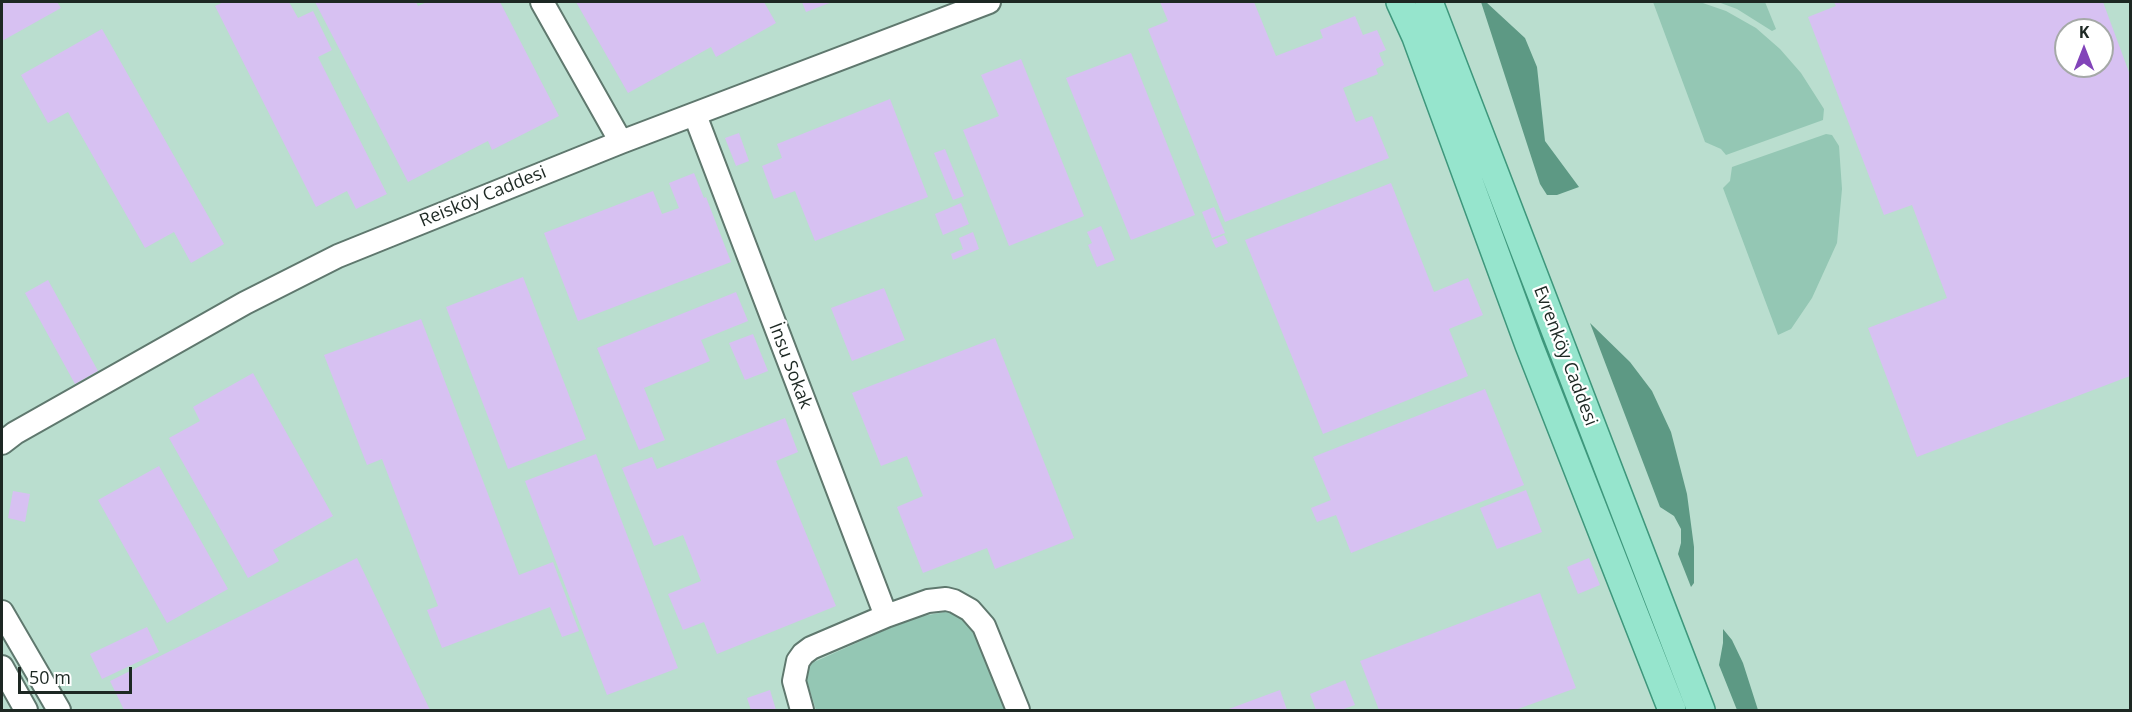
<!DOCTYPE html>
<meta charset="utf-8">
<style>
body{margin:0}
#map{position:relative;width:2132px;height:712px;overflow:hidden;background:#cbe8dc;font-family:"Open Sans",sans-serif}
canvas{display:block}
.frame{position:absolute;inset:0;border:3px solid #1d2823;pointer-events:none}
.north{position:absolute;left:2054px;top:18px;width:60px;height:60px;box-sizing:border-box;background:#fff;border:2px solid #a5a9a7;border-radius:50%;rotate:0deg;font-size:16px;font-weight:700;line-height:24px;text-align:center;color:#1d2823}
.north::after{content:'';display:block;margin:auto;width:21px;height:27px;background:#8244b9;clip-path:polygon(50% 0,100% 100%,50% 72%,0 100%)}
.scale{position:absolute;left:18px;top:667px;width:114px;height:27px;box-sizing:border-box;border:3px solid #1d2823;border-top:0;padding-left:8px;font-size:18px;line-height:21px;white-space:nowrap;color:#1d2823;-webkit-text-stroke:4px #fff;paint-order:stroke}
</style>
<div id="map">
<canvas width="2132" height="712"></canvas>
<div class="frame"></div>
<div class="north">K</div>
<div class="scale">50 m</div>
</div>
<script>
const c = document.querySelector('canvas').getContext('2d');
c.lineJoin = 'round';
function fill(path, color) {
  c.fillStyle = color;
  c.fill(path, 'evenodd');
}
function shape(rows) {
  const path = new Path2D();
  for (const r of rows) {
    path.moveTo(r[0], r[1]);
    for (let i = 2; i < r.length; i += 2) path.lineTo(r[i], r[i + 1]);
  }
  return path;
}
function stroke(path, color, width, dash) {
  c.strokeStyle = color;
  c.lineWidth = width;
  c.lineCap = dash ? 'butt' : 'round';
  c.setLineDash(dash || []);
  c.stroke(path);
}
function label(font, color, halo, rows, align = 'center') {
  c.font = font + ' "Open Sans",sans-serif';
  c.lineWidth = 4.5;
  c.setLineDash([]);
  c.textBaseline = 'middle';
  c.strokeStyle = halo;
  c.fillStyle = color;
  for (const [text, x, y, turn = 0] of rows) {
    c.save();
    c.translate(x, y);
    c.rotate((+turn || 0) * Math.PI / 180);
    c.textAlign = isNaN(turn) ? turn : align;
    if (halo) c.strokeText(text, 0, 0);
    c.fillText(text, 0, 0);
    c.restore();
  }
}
const built = shape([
 [2,2,2130,2,2130,710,2,710],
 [2066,30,2102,30,2102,66,2066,66]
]);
const green = shape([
 [1653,2,1700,2,1726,11,1756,28,1780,49,1801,73,1824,109,1823,120,1726,155,1721,149,1705,142],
 [1718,2,1765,2,1776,29,1772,31,1737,9],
 [1826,134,1832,135,1839,146,1842,189,1837,243,1812,298,1791,329,1778,335,1723,188,1730,181,1732,167],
 [945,612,954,613,961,617,973,631,1005,710,816,710,806,678,809,667,812,663,912,618]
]);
const water = shape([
 [1481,2,1486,2,1525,38,1537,67,1545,141,1579,187,1557,195,1547,195,1540,184],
 [1590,323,1630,362,1652,391,1671,432,1687,494,1694,547,1694,583,1691,587,1678,554,1681,543,1681,529,1674,516,1660,507],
 [1723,629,1732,640,1743,663,1758,710,1737,710,1719,665,1723,643]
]);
const building = shape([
 [2,2,57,2,61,8,2,41],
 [224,2,289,2,298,18,313,11,332,50,318,57,387,194,356,209,347,191,316,207,215,6],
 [315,2,416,2,418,6,427,2,500,2,559,116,492,150,488,141,408,182],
 [576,2,764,2,776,23,716,57,711,47,628,93],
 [802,2,832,2,806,12],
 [1160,2,1254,2,1276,56,1323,38,1320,30,1355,16,1363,35,1377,30,1386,50,1379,53,1384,65,1376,69,1378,74,1343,88,1356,122,1372,116,1389,158,1225,222,1148,29,1168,21],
 [1834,2,2103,2,2130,75,2130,376,1917,457,1868,328,1947,298,1912,205,1884,215,1808,17,1836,6],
 [2066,30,2102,30,2102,66,2066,66],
 [102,29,224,244,191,263,174,232,145,248,68,112,48,123,21,75],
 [1131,53,1195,215,1131,240,1066,78],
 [1021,59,1084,216,1009,246,963,130,999,116,981,75],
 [890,99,928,197,815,241,795,191,774,199,762,166,782,158,777,144],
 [739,133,749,161,736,166,725,138],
 [945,149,964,196,953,200,934,153],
 [694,173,704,198,706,197,731,262,578,321,544,233,653,191,662,214,679,208,669,183],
 [1391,183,1434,292,1468,278,1483,315,1449,329,1468,376,1323,434,1245,240],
 [961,203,969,224,943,235,935,214],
 [1214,207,1225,233,1212,238,1202,212],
 [1101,226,1115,260,1097,267,1088,245,1092,243,1087,232],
 [973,232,979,249,953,260,951,254,963,249,959,238],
 [1224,235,1228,243,1216,248,1212,240],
 [523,277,586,439,508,469,446,307],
 [48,280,98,371,75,384,25,293],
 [884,288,905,340,852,361,831,308],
 [736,292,748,321,701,340,710,361,644,388,665,440,639,450,597,348],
 [421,319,519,575,553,562,579,631,562,637,550,607,442,648,427,610,438,606,382,459,367,465,324,355],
 [753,334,768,371,745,380,729,343],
 [995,338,1074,538,995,569,987,548,923,573,897,507,923,496,907,456,881,466,852,393],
 [253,373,333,516,273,550,279,561,248,578,169,438,200,421,193,407],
 [1485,389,1524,485,1351,553,1336,515,1317,522,1311,508,1331,500,1313,457],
 [785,418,798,452,776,461,836,606,717,654,704,622,683,630,668,594,701,581,683,535,654,546,622,468,652,457,657,469],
 [596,454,678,668,607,695,525,481],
 [159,466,228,589,167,623,98,500],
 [1526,490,1542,532,1497,549,1480,508],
 [13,491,30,494,25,522,8,518],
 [357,558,430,710,124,710,110,681],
 [1589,558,1600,585,1578,594,1567,567],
 [1540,593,1576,688,1515,710,1379,710,1360,661],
 [147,627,159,652,102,679,90,654],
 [1345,680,1355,705,1341,710,1316,710,1310,694],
 [770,690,776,710,751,710,747,698],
 [1280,690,1287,710,1226,710]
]);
const minor = shape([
 [542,2,621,142],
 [695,115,886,616],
 [2,443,15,433,245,303,338,256,621,142,989,2],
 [2,612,59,710],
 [2,667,26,710],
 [802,710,794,681,798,661,803,654,811,648,886,616,928,601,946,599,954,601,970,610,984,626,1018,710]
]);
const major = shape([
 [1400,2,1416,37,1529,345,1672,710],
 [1429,2,1701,710]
]);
const streetNames = [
 ["Reisköy Caddesi",483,197,-22],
 ["Evrenköy Caddesi",1565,356,69],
 ["İnsu Sokak",790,366,69]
];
fill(built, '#badecf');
fill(green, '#94c7b4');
fill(water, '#5d9984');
fill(building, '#d7c1f2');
stroke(minor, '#5f786e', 26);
stroke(major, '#3e977c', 30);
stroke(minor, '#fff', 22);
stroke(major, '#96e5cd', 27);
label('18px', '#1d2823', '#fff', streetNames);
</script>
